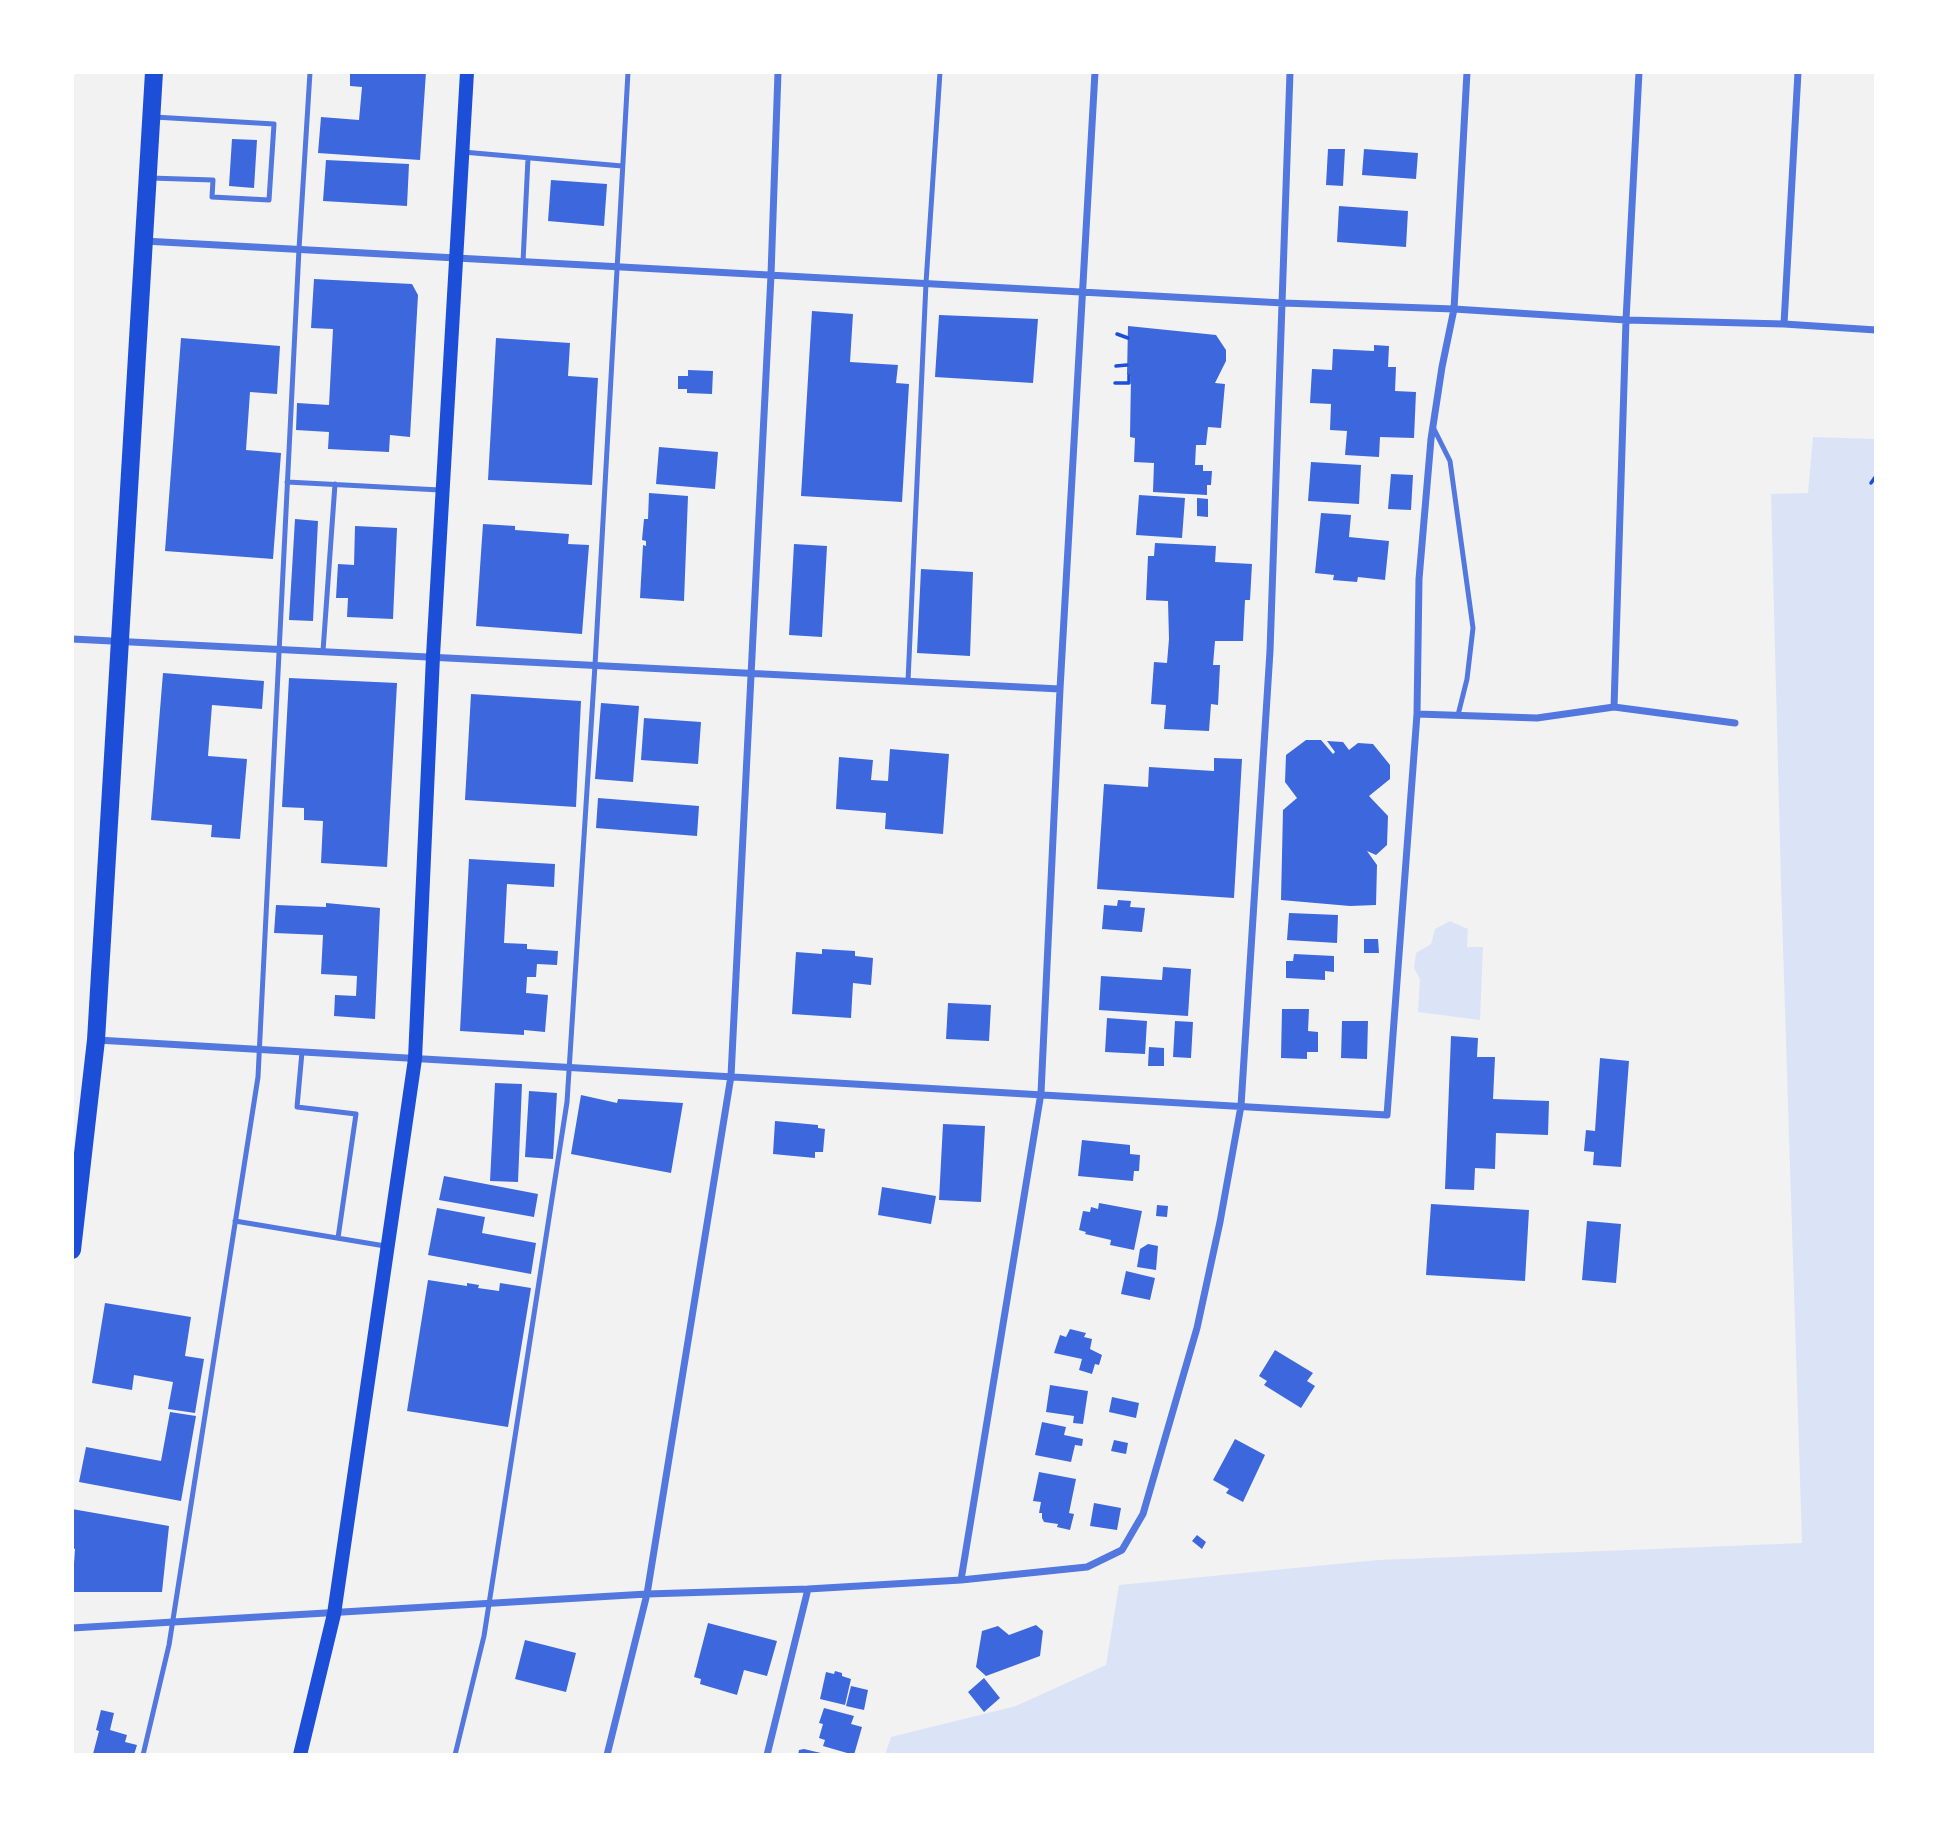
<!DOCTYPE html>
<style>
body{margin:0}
#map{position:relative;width:1948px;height:1827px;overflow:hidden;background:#f2f2f2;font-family:Inter,sans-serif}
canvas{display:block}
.frame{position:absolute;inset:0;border:74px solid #fff;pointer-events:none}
</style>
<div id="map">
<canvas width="1948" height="1827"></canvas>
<div class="frame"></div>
</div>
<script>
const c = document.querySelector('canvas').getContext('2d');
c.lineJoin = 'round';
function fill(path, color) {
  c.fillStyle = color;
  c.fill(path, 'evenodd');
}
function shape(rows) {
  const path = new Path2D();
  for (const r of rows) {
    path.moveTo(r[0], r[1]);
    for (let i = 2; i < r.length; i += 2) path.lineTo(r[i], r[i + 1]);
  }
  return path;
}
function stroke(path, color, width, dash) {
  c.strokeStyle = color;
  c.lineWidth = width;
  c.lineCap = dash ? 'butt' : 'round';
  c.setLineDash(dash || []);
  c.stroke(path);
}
const green = shape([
 [1813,437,1876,439,1876,1755,885,1755,891,1737,1016,1706,1106,1665,1119,1585,1378,1560,1802,1543,1781,884,1771,494,1808,493],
 [1450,921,1468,929,1467,947,1483,947,1480,1020,1418,1012,1420,979,1414,968,1416,953,1431,944,1435,929]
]);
const building = shape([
 [350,72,426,72,420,160,318,153,321,117,359,120,362,87,350,86],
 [232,139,257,140,254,188,229,186],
 [1328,149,1345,149,1343,186,1326,185],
 [1364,149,1418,153,1416,179,1362,175],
 [326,160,409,164,407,206,323,201],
 [551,180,607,184,604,226,548,221],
 [1339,206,1408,211,1406,247,1337,242],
 [314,279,412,284,418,295,410,437,390,435,389,452,328,449,329,432,296,430,297,403,329,405,333,329,311,328],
 [812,311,853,314,850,362,898,365,896,383,909,384,902,502,801,496],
 [939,315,1038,319,1033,383,935,377],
 [1128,326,1216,335,1226,350,1226,361,1215,383,1225,384,1221,428,1208,427,1206,445,1196,445,1195,465,1203,465,1203,471,1212,471,1211,485,1207,485,1207,495,1153,492,1154,463,1134,462,1135,438,1130,437,1131,376,1127,375],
 [181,338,280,346,277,394,250,392,246,450,281,453,273,559,165,551],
 [496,338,570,343,568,376,598,378,592,485,488,480],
 [1374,345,1389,346,1388,367,1396,367,1395,391,1416,392,1414,438,1380,437,1379,457,1345,455,1347,431,1330,430,1331,404,1310,403,1312,369,1332,370,1333,349,1374,351],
 [688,370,713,371,712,394,687,393,687,389,678,389,678,376,688,376],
 [659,447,718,452,715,489,656,484],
 [1311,462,1361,465,1359,504,1308,501],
 [1391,474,1413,475,1411,510,1388,509],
 [649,493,688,496,684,601,640,598,643,545,646,546,646,541,642,540,644,519,648,519],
 [1139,495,1185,498,1182,538,1136,535],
 [1197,498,1208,499,1208,517,1197,516],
 [1321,513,1351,515,1349,537,1389,541,1385,580,1358,577,1357,582,1333,580,1334,575,1315,573],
 [295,519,318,521,313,621,289,620],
 [483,524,515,526,515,530,569,534,568,544,589,545,582,634,476,626],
 [355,526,397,528,393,619,347,617,348,598,336,598,338,564,354,565],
 [1155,543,1216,546,1215,562,1252,564,1250,600,1245,600,1243,641,1215,641,1213,665,1220,665,1218,705,1211,704,1209,731,1164,729,1166,705,1151,704,1154,662,1167,663,1169,639,1168,601,1146,600,1148,556,1154,556],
 [794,544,827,546,822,637,789,635],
 [921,569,973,572,970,656,917,653],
 [163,673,264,681,262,709,212,705,208,756,247,759,240,839,211,837,212,825,151,820],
 [289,678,397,683,387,867,321,863,323,821,304,820,304,808,282,807],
 [471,694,581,701,576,807,465,800],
 [601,703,639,706,633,782,595,779],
 [644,718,701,722,698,764,641,760],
 [1306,740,1321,740,1333,754,1335,752,1327,741,1343,742,1349,750,1358,743,1373,744,1390,765,1390,779,1369,796,1388,816,1387,845,1376,855,1367,851,1377,865,1376,905,1350,906,1281,900,1283,810,1297,798,1285,782,1286,755],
 [890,749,949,754,943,834,885,829,886,813,836,809,839,757,873,760,871,780,888,781],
 [1214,758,1242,759,1234,898,1097,889,1104,784,1148,787,1149,767,1214,771],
 [598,798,699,806,697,836,596,828],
 [469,859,555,864,554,887,507,884,504,943,527,944,527,949,558,951,557,965,537,964,536,977,527,977,526,993,548,995,545,1032,524,1030,524,1035,460,1031],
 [1118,900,1131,901,1130,907,1145,908,1142,932,1102,929,1104,905,1117,906],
 [326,903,380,908,375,1019,334,1016,335,995,356,996,357,976,321,974,323,935,274,933,276,905,326,907],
 [1289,913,1338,915,1337,943,1287,940],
 [1364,939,1378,939,1379,953,1364,953],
 [822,949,855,951,855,956,873,958,871,985,853,983,851,1018,792,1014,796,952,822,954],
 [1294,954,1334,956,1334,972,1325,971,1325,980,1286,978,1286,961,1293,961],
 [1163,967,1191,969,1188,1016,1099,1010,1101,976,1162,980],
 [948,1003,991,1005,989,1041,946,1039],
 [1282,1009,1309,1009,1308,1031,1318,1032,1318,1052,1307,1052,1307,1059,1281,1058],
 [1107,1018,1147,1021,1145,1054,1105,1052],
 [1175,1021,1193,1022,1191,1058,1173,1057],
 [1342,1021,1368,1021,1367,1059,1341,1058],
 [1451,1036,1478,1038,1477,1057,1495,1057,1493,1099,1549,1101,1548,1135,1496,1133,1495,1169,1475,1168,1474,1190,1445,1189],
 [1149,1047,1164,1048,1164,1066,1148,1066],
 [1600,1058,1629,1061,1621,1167,1593,1165,1594,1152,1584,1151,1586,1130,1595,1131],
 [495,1083,522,1084,518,1182,490,1181],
 [529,1091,557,1093,553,1159,525,1157],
 [581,1095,617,1103,618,1099,683,1103,671,1173,571,1154],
 [775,1121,818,1125,818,1128,825,1129,823,1152,815,1152,815,1158,773,1154],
 [943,1124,985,1126,981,1202,939,1200],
 [1082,1140,1130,1145,1130,1154,1140,1155,1139,1171,1134,1171,1133,1181,1078,1176],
 [444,1176,538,1194,534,1217,439,1200],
 [882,1187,936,1196,931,1224,878,1215],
 [1099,1203,1142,1211,1134,1250,1110,1245,1111,1240,1085,1234,1086,1232,1079,1230,1083,1211,1090,1212,1091,1207,1098,1209],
 [1431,1204,1529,1210,1525,1281,1426,1275],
 [1157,1205,1168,1206,1167,1217,1156,1216],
 [437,1208,485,1217,482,1233,536,1243,531,1274,428,1255],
 [1587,1221,1621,1224,1616,1283,1582,1280],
 [1148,1244,1158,1246,1156,1270,1137,1267,1140,1249],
 [1126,1271,1155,1278,1150,1300,1121,1294],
 [428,1280,467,1286,467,1283,479,1285,478,1288,499,1291,500,1283,531,1288,508,1427,407,1411],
 [105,1303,191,1317,185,1356,204,1359,195,1413,168,1409,173,1382,134,1375,132,1390,92,1383],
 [1070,1329,1086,1333,1084,1337,1092,1339,1090,1349,1102,1355,1099,1365,1095,1364,1092,1374,1079,1370,1082,1359,1054,1353,1060,1335,1066,1337],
 [1275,1350,1313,1373,1307,1381,1315,1386,1301,1408,1264,1385,1267,1381,1259,1376],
 [1050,1385,1088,1391,1083,1424,1073,1423,1074,1416,1046,1412],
 [1112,1397,1139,1403,1136,1418,1109,1412],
 [170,1412,196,1416,181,1501,79,1482,86,1447,161,1461],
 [1042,1422,1066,1427,1064,1435,1083,1439,1082,1446,1075,1445,1071,1462,1035,1455],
 [1235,1439,1265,1455,1243,1502,1226,1493,1229,1489,1213,1480],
 [1114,1440,1128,1443,1126,1454,1111,1451],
 [1039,1472,1076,1479,1069,1513,1074,1514,1070,1530,1057,1527,1058,1524,1044,1522,1042,1518,1042,1513,1039,1513,1041,1502,1033,1501],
 [1094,1503,1121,1508,1117,1530,1090,1526],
 [72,1509,169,1526,162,1592,72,1592,75,1549,72,1548],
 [1197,1535,1206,1542,1202,1549,1192,1541],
 [708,1623,777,1641,767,1676,744,1670,737,1695,700,1684,701,1679,694,1677],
 [1036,1625,1043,1631,1040,1656,986,1676,976,1667,982,1631,998,1626,1009,1635],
 [525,1640,576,1653,566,1692,515,1679],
 [835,1671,842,1673,842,1676,851,1679,845,1705,820,1699,826,1672,834,1674],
 [984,1678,1000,1698,984,1712,968,1692],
 [851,1686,868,1690,864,1710,846,1706],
 [824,1708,854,1716,851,1724,862,1727,854,1755,823,1746,825,1740,819,1738,823,1724,819,1723],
 [101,1710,114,1713,110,1730,127,1735,125,1742,137,1745,134,1755,93,1754,99,1731,96,1730],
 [804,1749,825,1754,825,1755,798,1755,799,1750]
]);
const path = shape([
 [1117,334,1128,338],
 [1116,366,1127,365],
 [1115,383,1129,383,1129,376],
 [1871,483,1876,476]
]);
const service = shape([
 [463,152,622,166],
 [150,178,213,180,212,197,269,200,274,124,154,117],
 [523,262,528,158],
 [1433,427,1450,461,1473,628,1467,679,1458,715],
 [287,482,440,490],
 [323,651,335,484],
 [908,681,926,283,940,72],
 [302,1052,297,1107,356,1114,338,1238],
 [235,1221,385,1246],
 [143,1755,169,1645,258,1077,299,249,310,72],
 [455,1755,484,1636,567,1102,595,665,628,72]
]);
const minor = shape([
 [144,241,1283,303,1454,309,1626,320,1784,324,1876,330],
 [1784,324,1798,72],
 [72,639,1060,689],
 [1614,707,1626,320,1639,72],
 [1417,714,1537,718,1614,707,1735,723],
 [97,1040,1387,1115,1417,714,1419,579,1431,439,1442,367,1454,309,1467,72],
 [961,1580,1041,1093,1060,689,1095,72],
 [72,1628,647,1594,808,1589,961,1580,1087,1567,1122,1550,1143,1514,1197,1328,1220,1222,1241,1106,1270,651,1290,72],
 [607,1755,647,1594,731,1076,771,275,778,72],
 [767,1755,808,1589]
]);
const secondary = shape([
 [300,1755,334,1614,415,1059,433,656,467,72]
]);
const primary = shape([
 [72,1250,96,1040,154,72]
]);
fill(green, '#dbe4f7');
fill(building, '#3d67dc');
stroke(path, '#1d4ed8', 3.5);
stroke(service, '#5277de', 5);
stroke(minor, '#5277de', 7);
stroke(secondary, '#1d4ed8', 14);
stroke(primary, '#1d4ed8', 18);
</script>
